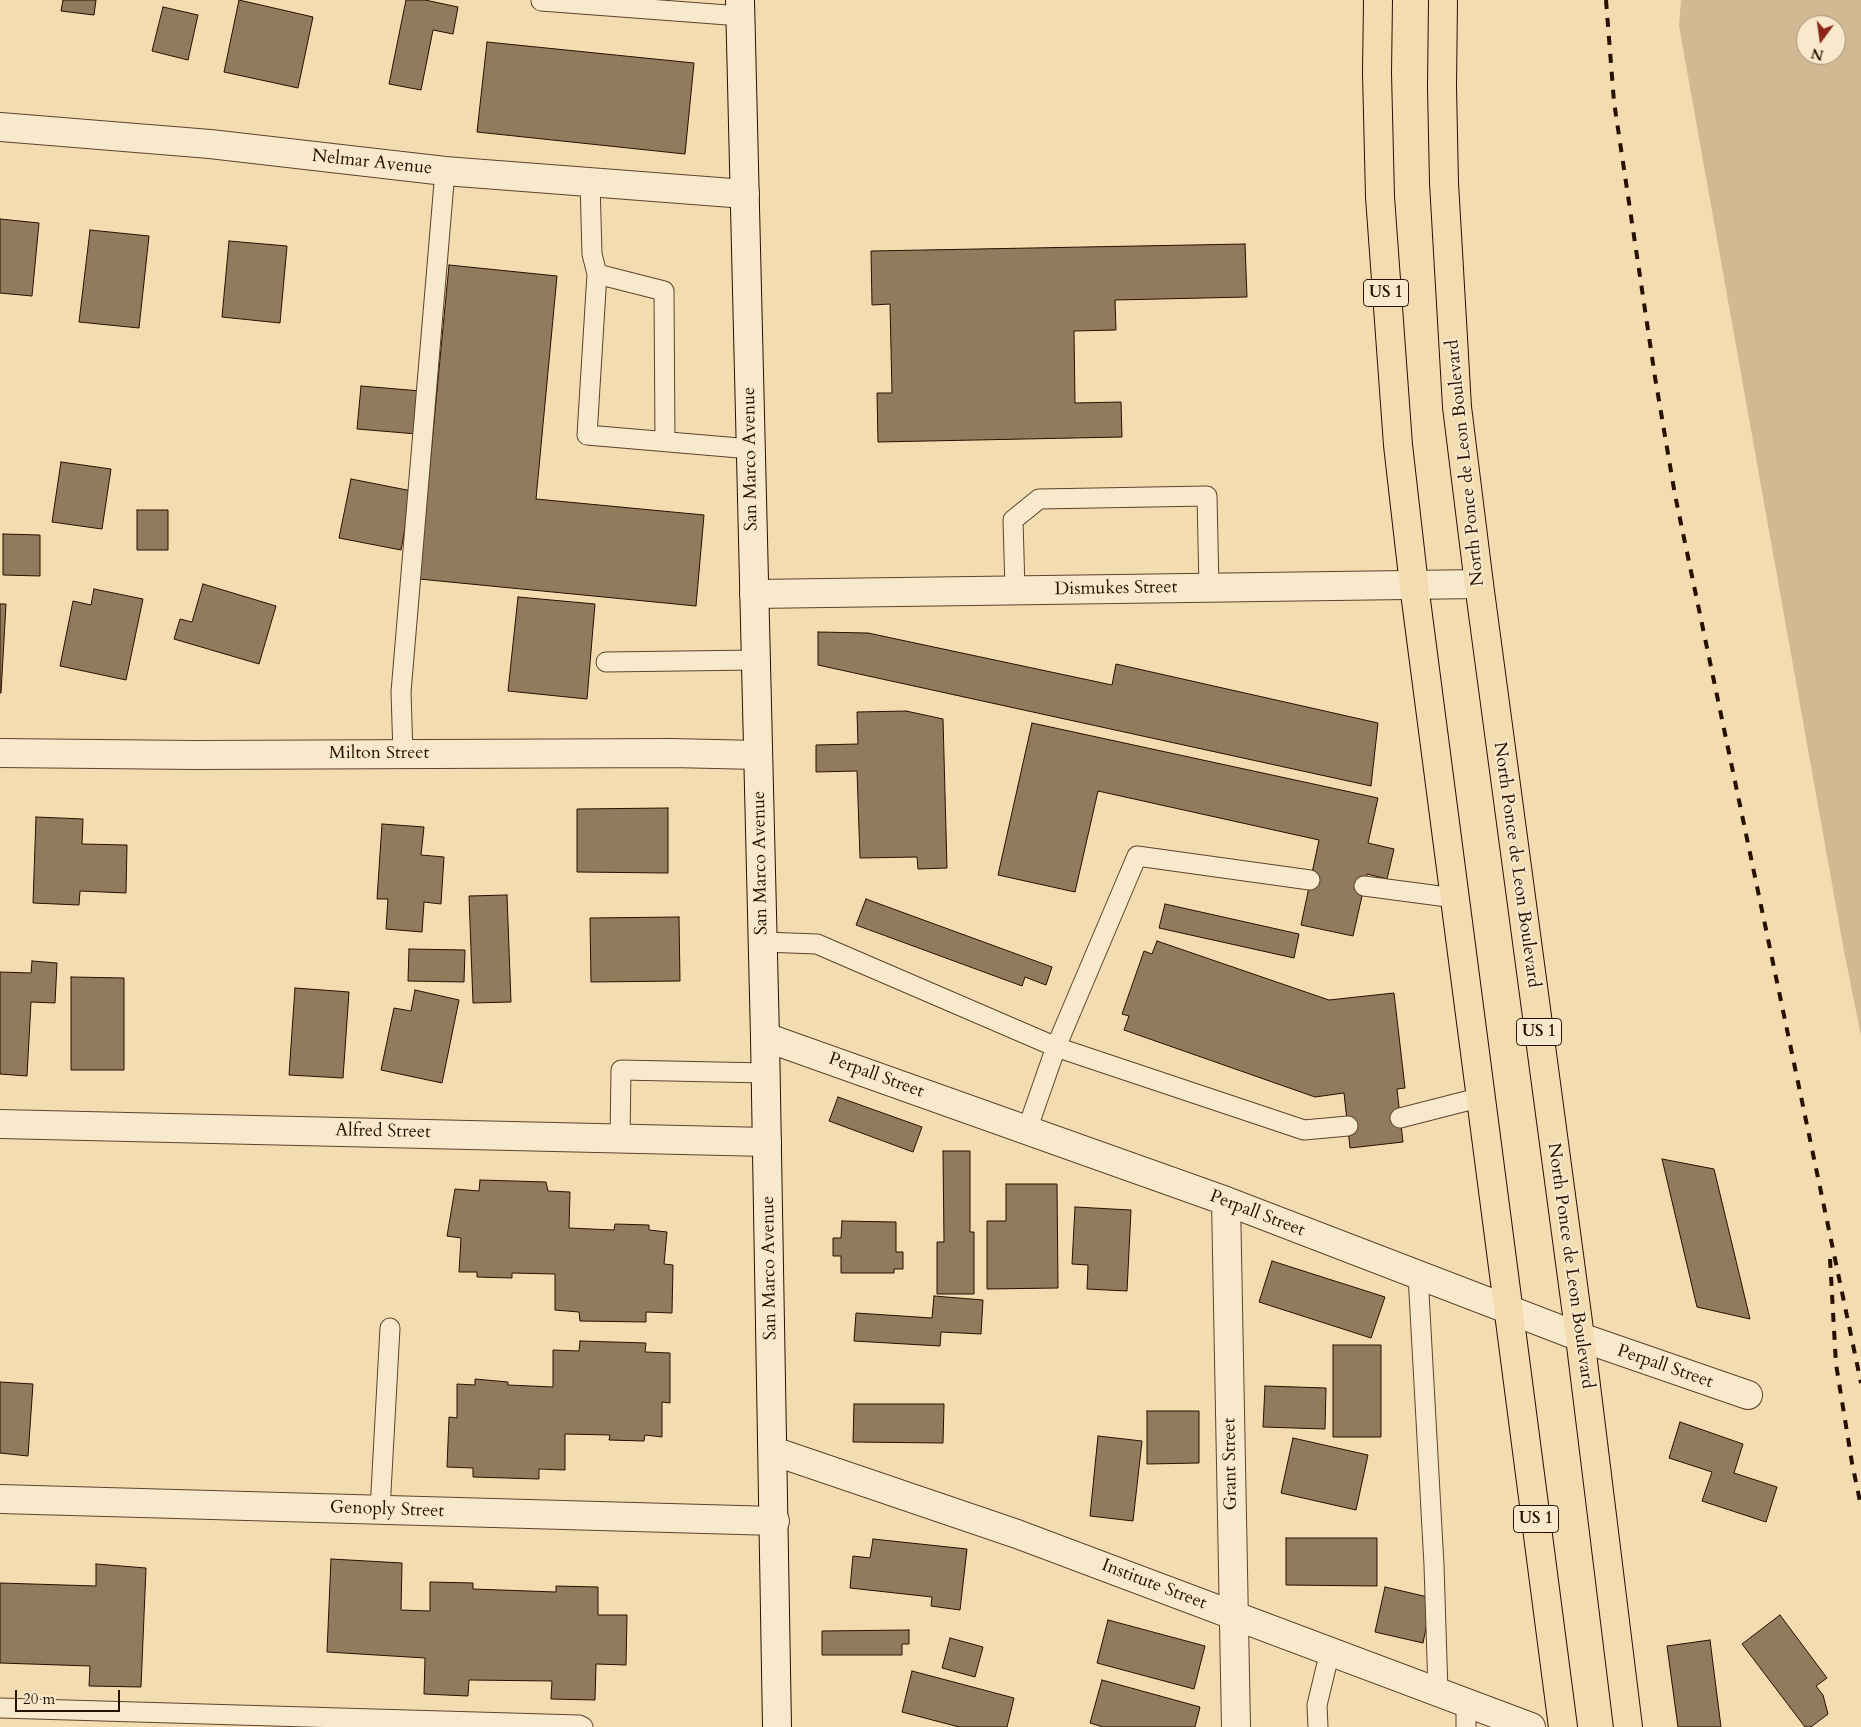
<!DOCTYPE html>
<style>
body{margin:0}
#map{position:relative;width:1861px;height:1727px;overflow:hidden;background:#f4dcb1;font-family:Cardo,serif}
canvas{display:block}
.north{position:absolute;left:1796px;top:15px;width:50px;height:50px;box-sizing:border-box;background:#f8e8cc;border:1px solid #a5927a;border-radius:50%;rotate:194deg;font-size:14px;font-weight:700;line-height:20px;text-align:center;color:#281000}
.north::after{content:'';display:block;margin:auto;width:18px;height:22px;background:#8f2418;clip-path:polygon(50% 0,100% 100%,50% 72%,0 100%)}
.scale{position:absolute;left:15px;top:1690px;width:105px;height:22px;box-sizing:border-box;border:2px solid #281000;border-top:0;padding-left:6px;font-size:15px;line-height:18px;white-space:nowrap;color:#281000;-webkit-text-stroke:4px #f8e8cc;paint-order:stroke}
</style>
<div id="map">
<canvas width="1861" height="1727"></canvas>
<div class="north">N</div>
<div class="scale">20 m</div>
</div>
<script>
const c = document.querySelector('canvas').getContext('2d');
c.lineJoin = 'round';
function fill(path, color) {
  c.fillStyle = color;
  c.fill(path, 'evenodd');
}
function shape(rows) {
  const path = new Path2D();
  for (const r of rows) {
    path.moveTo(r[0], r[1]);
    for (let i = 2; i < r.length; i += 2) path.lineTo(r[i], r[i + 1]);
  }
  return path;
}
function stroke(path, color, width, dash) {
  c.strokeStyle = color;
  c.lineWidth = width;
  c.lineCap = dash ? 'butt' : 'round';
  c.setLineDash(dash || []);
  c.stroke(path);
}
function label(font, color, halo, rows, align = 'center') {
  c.font = font + ' Cardo,serif';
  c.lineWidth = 4;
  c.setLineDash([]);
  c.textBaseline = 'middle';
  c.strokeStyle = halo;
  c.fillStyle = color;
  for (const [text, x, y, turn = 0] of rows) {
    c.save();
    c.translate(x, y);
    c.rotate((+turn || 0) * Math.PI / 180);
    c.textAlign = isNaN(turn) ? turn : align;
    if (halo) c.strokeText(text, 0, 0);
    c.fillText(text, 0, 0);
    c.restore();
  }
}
const green = shape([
 [1681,0,1861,0,1861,1036,1844,951,1679,26],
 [1806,25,1836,25,1836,55,1806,55]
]);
const building = shape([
 [63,0,96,0,94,15,61,11,63,0],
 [239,0,313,17,298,88,224,72,239,0],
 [406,0,425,0,458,7,453,34,433,30,421,90,389,84,406,0],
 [163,7,198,15,188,60,152,51,163,7],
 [487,42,694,63,685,154,477,132,487,42],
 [0,219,39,223,32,296,0,293,0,219],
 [90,230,149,236,139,328,79,322,90,230],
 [229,241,287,246,280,323,222,317,229,241],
 [1245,244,1247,297,1115,300,1116,330,1074,331,1075,403,1121,402,1122,437,878,442,877,393,892,393,890,304,872,305,871,251,1245,244],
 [449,265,557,276,536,499,704,515,696,606,419,579,449,265],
 [361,386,421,391,417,434,357,429,361,386],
 [61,462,111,469,102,529,52,522,61,462],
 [351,479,412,491,401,550,339,538,351,479],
 [137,510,168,510,168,550,137,550,137,510],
 [3,534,40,535,40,576,3,575,3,534],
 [203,584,276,606,259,664,174,639,180,619,192,622,203,584],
 [94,589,143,599,126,680,60,666,73,601,91,605,94,589],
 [518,597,595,604,587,699,508,691,518,597],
 [0,604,6,604,1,693,0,693,0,604],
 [818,632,868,633,1112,685,1116,664,1378,723,1371,786,818,665,818,632],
 [906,711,943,719,947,868,918,869,917,857,860,858,857,771,816,772,816,745,858,744,857,712,906,711],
 [1032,723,1378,798,1368,843,1394,849,1387,879,1367,874,1353,936,1301,925,1319,840,1098,791,1075,892,998,875,1032,723],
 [668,808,668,873,577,872,577,809,668,808],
 [36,817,83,819,82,844,127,845,126,893,80,891,79,905,33,903,36,817],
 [382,824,424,827,421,855,444,857,441,904,424,902,422,932,386,929,388,899,377,899,382,824],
 [507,895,511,1002,473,1003,469,896,507,895],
 [866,899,1052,967,1046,985,1025,977,1022,986,856,925,866,899],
 [1165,904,1299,934,1294,958,1159,928,1165,904],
 [679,917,680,981,591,982,590,918,679,917],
 [1157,941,1329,1000,1394,993,1405,1088,1397,1089,1403,1142,1350,1148,1344,1093,1315,1097,1124,1030,1129,1016,1122,1014,1144,951,1152,954,1157,941],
 [409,949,465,950,464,982,408,981,409,949],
 [32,961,57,963,55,1003,31,1002,27,1076,0,1074,0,972,31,973,32,961],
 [71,977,124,978,124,1070,71,1070,71,977],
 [295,988,349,992,343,1078,289,1075,295,988],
 [415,990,459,1000,442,1083,381,1070,394,1008,411,1011,415,990],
 [838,1097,922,1127,913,1152,829,1121,838,1097],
 [943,1151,970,1151,970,1232,974,1232,974,1294,937,1294,937,1242,944,1242,943,1151],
 [1662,1159,1714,1169,1750,1319,1697,1307,1662,1159],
 [480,1180,546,1182,548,1191,570,1192,569,1228,614,1230,615,1224,649,1225,649,1230,667,1232,664,1264,673,1265,672,1313,646,1312,646,1322,580,1321,579,1312,555,1310,555,1274,512,1273,512,1278,477,1277,477,1272,459,1272,461,1238,447,1236,455,1189,479,1191,480,1180],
 [1006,1184,1057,1184,1058,1288,987,1289,987,1221,1006,1221,1006,1184],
 [1075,1207,1131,1210,1127,1291,1087,1289,1088,1265,1072,1264,1075,1207],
 [842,1221,896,1222,896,1252,903,1252,903,1269,894,1269,894,1273,841,1273,841,1256,833,1256,833,1238,841,1238,842,1221],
 [1272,1261,1385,1297,1371,1338,1259,1302,1272,1261],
 [934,1296,983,1300,981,1334,941,1332,940,1346,854,1341,856,1313,932,1318,934,1296],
 [580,1341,646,1343,645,1352,670,1353,670,1403,662,1402,662,1437,645,1435,644,1441,609,1440,610,1435,565,1434,565,1470,539,1469,539,1479,473,1477,473,1468,447,1467,449,1417,457,1418,457,1384,475,1385,475,1379,508,1382,508,1385,553,1387,553,1350,579,1351,580,1341],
 [1333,1345,1381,1345,1381,1437,1333,1437,1333,1345],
 [0,1382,33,1384,28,1456,0,1453,0,1382],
 [1265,1386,1326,1388,1325,1429,1263,1427,1265,1386],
 [854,1404,944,1404,943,1443,853,1442,854,1404],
 [1147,1411,1199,1411,1199,1463,1147,1464,1147,1411],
 [1680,1422,1743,1444,1734,1473,1777,1487,1766,1522,1702,1501,1712,1472,1669,1458,1680,1422],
 [1098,1436,1142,1441,1133,1521,1090,1516,1098,1436],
 [1293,1438,1368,1455,1356,1510,1281,1493,1293,1438],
 [1286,1538,1377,1538,1377,1586,1286,1585,1286,1538],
 [873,1539,967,1549,960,1610,931,1606,932,1597,850,1588,853,1556,870,1558,873,1539],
 [331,1559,402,1563,401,1610,430,1611,430,1582,473,1583,473,1589,556,1592,556,1586,598,1587,598,1615,627,1615,626,1665,596,1664,595,1700,551,1699,552,1681,469,1680,468,1696,424,1694,425,1658,327,1652,331,1559],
 [96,1564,146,1568,141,1687,89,1686,90,1666,0,1663,0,1583,96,1586,96,1564],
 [1385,1587,1432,1598,1423,1643,1375,1632,1385,1587],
 [1780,1615,1827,1678,1816,1686,1823,1695,1828,1714,1811,1727,1805,1727,1742,1644,1780,1615],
 [1108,1620,1205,1646,1194,1689,1097,1663,1108,1620],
 [909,1630,909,1644,902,1644,902,1655,822,1655,822,1631,909,1630],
 [950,1638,983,1647,975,1677,942,1668,950,1638],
 [1710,1640,1721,1727,1678,1727,1667,1646,1710,1640],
 [912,1671,1014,1698,1007,1727,959,1727,902,1712,912,1671],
 [1102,1680,1200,1707,1195,1727,1103,1727,1090,1723,1102,1680]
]);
const lane = shape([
 [541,1,741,16],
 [590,182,592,254,597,274],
 [665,441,664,291,597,274,587,435,751,449],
 [1015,590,1013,520,1039,499,1207,496,1209,588],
 [606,662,756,660],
 [403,754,401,692,445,171],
 [1310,880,1137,856,1056,1047,1304,1130,1348,1126],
 [1364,886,1455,898],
 [763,942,817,944,1056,1047,1027,1130],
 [1400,1118,1482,1097],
 [620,1138,621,1070,766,1073],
 [1418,1275,1434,1565,1438,1692],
 [380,1510,390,1328],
 [1466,1702,1466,1727],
 [0,1708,579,1725,583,1727],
 [1318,1727,1317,1705,1330,1651]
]);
const street = shape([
 [0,127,210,144,445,171,745,194],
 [754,594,1479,584],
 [0,753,195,755,672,753,758,755],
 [765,1037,1226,1201,1580,1337,1748,1395],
 [0,1124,767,1142],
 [1226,1201,1236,1727],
 [773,1451,1017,1534,1531,1727],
 [0,1499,775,1521]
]);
const secondary = shape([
 [740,0,765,1037,777,1727]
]);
const highway = shape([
 [1378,0,1377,73,1380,197,1398,445,1414,585,1563,1727],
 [1443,0,1442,87,1444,183,1457,407,1479,584,1580,1337,1628,1727]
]);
const rail = shape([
 [1606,0,1614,102,1655,377,1675,495,1861,1383],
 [1830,1259,1836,1364,1852,1463,1861,1506]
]);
const shields = [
 [1386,293,45],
 [1539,1032,45],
 [1536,1519,45]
];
const shieldNames = [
 ["US 1",1386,293],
 ["US 1",1539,1032],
 ["US 1",1536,1519]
];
const streetNames = [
 ["Nelmar Avenue",372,163,6],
 ["San Marco Avenue",751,459,-91],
 ["North Ponce de Leon Boulevard",1466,463,-96],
 ["Dismukes Street",1116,589,-1],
 ["Milton Street",379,754],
 ["San Marco Avenue",761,863,-91],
 ["North Ponce de Leon Boulevard",1516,865,82],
 ["Perpall Street",876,1076,20],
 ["Alfred Street",383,1132,1],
 ["Perpall Street",1257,1214,21],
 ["North Ponce de Leon Boulevard",1570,1266,82],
 ["San Marco Avenue",770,1268,-91],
 ["Perpall Street",1665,1367,19],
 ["Grant Street",1231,1464,-91],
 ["Genoply Street",387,1510,2],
 ["Institute Street",1154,1585,21]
];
fill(green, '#d1b993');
fill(building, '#927a5c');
stroke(building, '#281000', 1);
stroke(lane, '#5b432c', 21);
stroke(street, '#5b432c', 30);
stroke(secondary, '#281000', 30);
stroke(highway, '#281000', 30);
stroke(lane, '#f8e8cc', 19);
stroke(street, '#f8e8cc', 28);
stroke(secondary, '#f8e8cc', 28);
stroke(highway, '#f4dcb1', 28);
stroke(rail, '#281000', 4, [9, 9]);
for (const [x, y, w] of shields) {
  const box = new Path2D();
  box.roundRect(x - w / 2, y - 13.5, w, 27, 4);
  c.fillStyle = '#f8e8cc';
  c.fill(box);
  stroke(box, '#281000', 1);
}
label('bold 16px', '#281000', null, shieldNames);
label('18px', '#281000', '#f8e8cc', streetNames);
</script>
